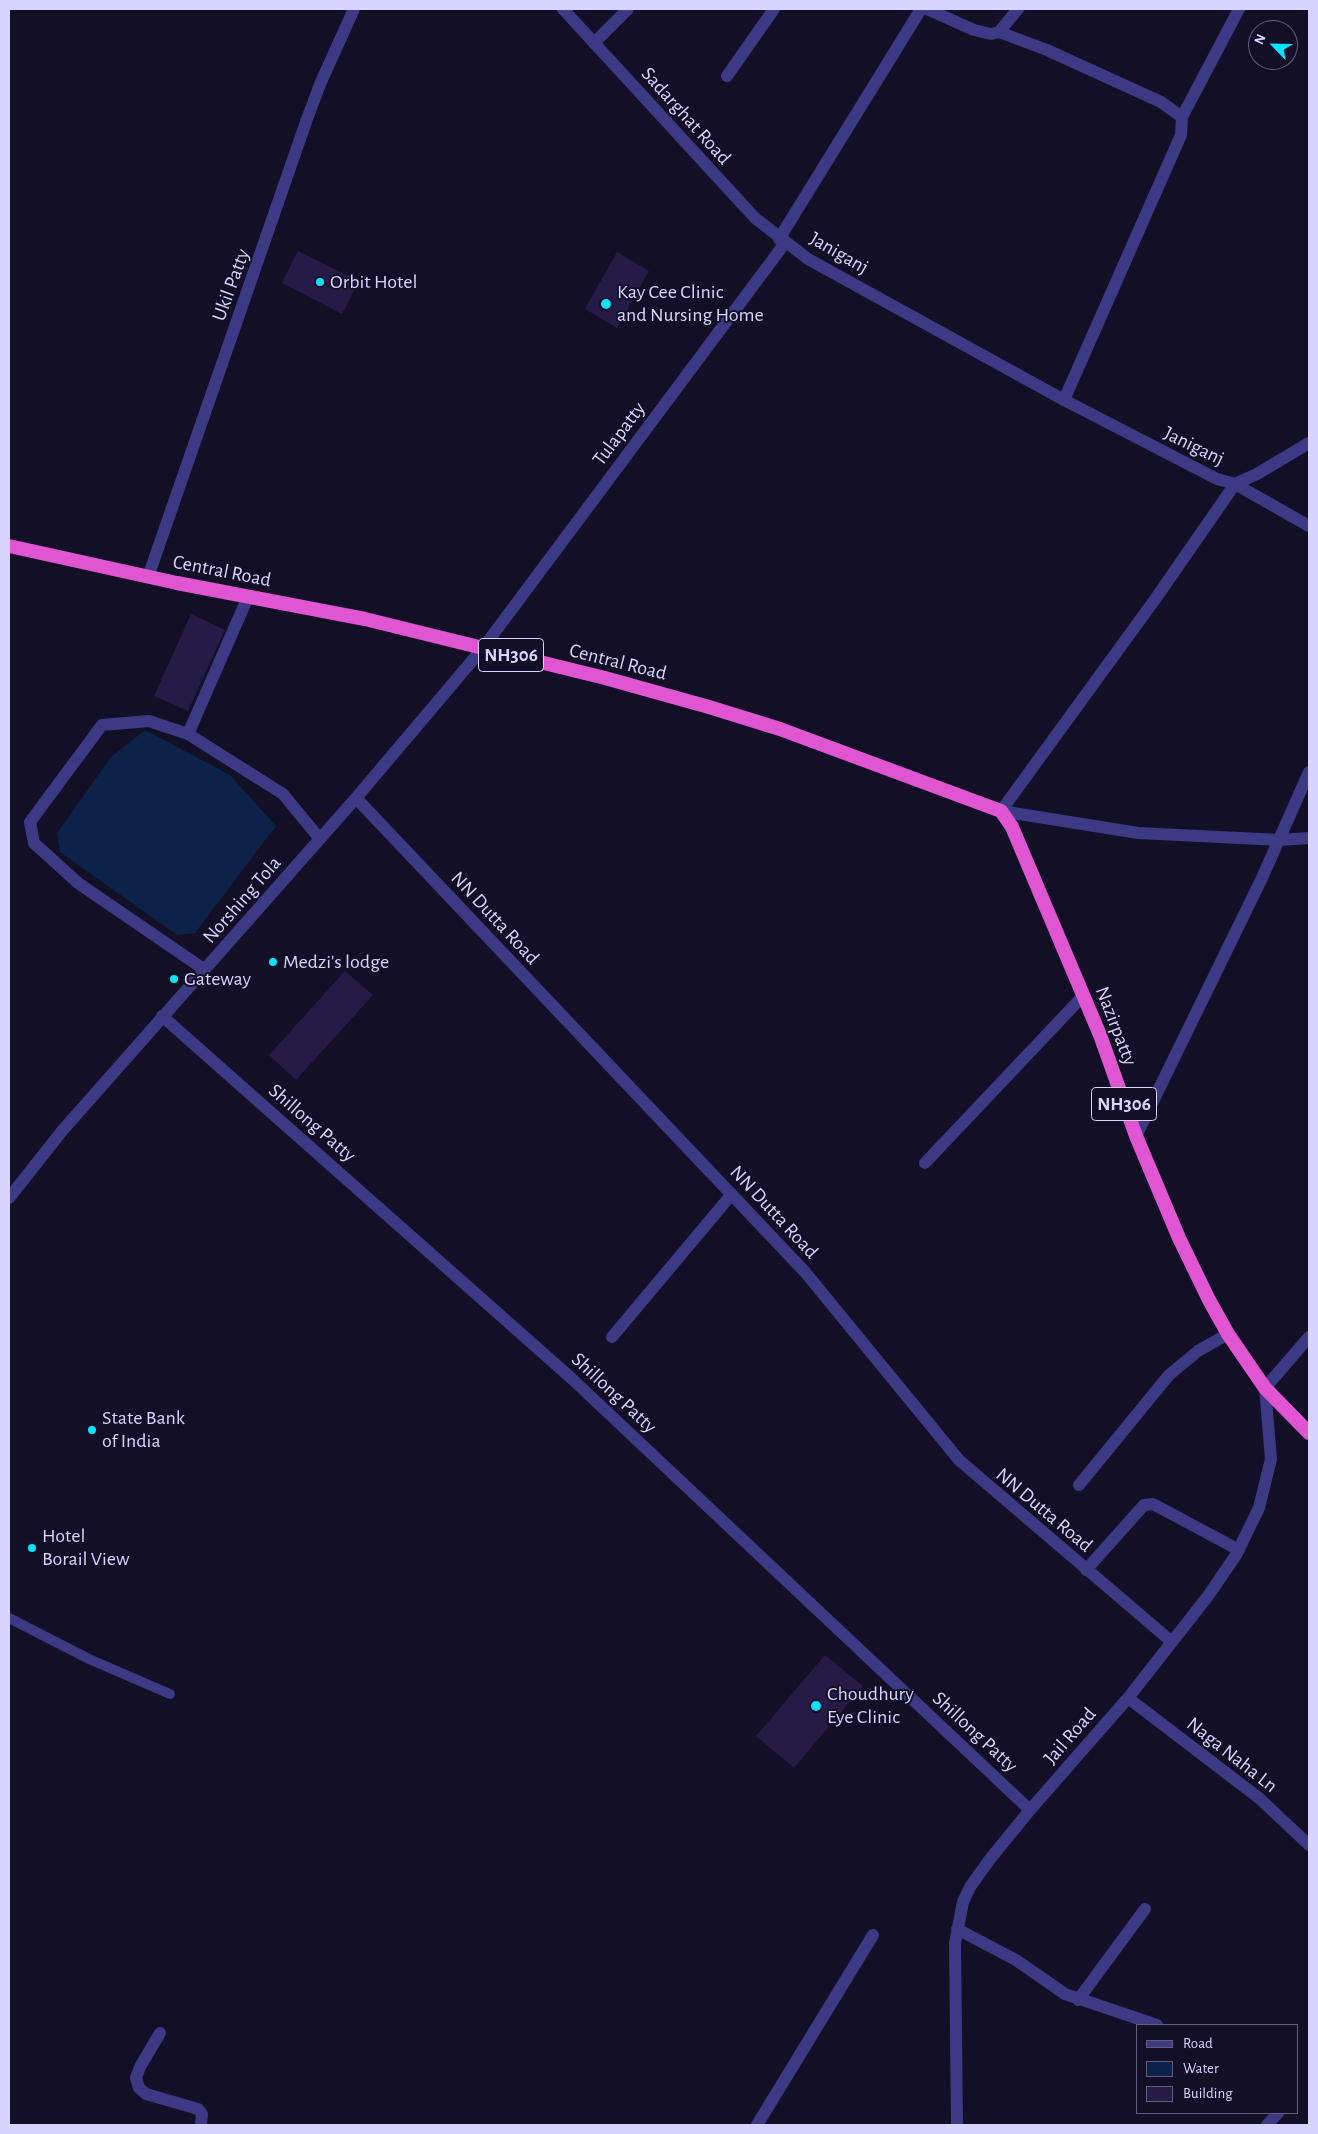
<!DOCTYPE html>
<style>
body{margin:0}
#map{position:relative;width:1318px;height:2134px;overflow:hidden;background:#130f26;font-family:"Alegreya Sans",sans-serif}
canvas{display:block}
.frame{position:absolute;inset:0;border:10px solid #d9d4ff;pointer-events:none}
.legend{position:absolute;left:1136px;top:2024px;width:162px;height:90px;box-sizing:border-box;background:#130f26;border:1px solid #625e7d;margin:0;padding:6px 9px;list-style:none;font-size:15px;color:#d9d4ff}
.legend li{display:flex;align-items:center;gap:10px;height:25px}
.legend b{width:25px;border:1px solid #625e7d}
.north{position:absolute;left:1248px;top:20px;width:50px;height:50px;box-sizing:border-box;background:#130f26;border:1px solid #625e7d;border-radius:50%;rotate:294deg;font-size:14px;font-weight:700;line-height:20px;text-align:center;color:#d9d4ff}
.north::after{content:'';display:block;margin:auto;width:18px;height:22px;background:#00e5ff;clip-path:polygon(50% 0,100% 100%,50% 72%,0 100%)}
</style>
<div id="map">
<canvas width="1318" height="2134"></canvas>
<div class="frame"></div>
<ul class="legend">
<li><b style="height:6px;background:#3d3a85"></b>Road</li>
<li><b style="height:14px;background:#0c2248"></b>Water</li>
<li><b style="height:14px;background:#241b47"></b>Building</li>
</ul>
<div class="north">N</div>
</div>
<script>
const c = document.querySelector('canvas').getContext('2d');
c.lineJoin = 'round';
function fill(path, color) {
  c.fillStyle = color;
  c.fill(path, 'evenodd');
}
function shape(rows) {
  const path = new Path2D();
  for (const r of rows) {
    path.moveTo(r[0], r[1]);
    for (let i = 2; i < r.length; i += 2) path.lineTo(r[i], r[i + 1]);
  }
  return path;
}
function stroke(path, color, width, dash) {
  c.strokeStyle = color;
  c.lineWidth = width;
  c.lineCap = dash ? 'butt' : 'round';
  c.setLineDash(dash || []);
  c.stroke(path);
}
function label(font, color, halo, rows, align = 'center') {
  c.font = font + ' "Alegreya Sans",sans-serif';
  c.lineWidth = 4;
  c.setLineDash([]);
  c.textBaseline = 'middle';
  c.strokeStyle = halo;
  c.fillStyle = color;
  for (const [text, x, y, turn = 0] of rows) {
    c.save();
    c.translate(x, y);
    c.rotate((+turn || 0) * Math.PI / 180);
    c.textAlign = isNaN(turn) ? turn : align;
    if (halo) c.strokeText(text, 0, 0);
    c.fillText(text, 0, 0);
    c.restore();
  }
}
const water = shape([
 [145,730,230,775,276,826,195,933,177,935,60,852,57,833,111,757]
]);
const building = shape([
 [298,251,359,281,342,314,282,283],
 [617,252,649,271,617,328,585,309],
 [191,614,225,630,188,711,154,696],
 [345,971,373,995,296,1080,269,1055],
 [825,1655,863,1686,794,1768,756,1736]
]);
const service = shape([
 [9,1618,89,1659,170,1694]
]);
const minor = shape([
 [927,9,974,30,991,34,999,32,1018,9],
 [999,32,1047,50,1161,102,1182,117,1181,135,1064,400],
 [594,43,628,9],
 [727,76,774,9],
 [1182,117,1239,9],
 [779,239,921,9],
 [148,577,307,119,321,82,354,9],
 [188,734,248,597],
 [356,798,805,1272,959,1460,1172,1642],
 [1001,811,1156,598,1235,484,1309,526],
 [205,970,78,883,34,843,30,822,102,725,149,721,188,734,283,794,320,839],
 [162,1016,570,1377,1030,1810],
 [1136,1136,1262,878,1309,772],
 [925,1163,1083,996],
 [9,1198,62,1131,356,798,483,648,785,243],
 [612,1337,732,1194],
 [1079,1485,1169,1375,1198,1351,1228,1334],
 [1086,1570,1144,1505,1153,1504,1239,1550],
 [1128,1698,1259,1798,1309,1845],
 [957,1929,1016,1960,1065,1994,1157,2025],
 [1078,2000,1145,1909],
 [160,2033,140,2067,136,2078,139,2088,146,2094,198,2109,202,2114,201,2125],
 [757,2125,873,1935],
 [957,2125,955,1943,963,1902,970,1887,990,1859,1030,1810,1128,1698,1208,1596,1236,1555,1259,1508,1271,1459,1265,1388,1309,1337],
 [1267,2125,1278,2113]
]);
const tertiary = shape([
 [563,9,755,218,808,259,1064,400,1217,479,1235,484,1257,474,1309,443],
 [1001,811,1138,833,1280,840,1309,838]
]);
const trunk = shape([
 [9,546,177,583,365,619,605,678,709,707,780,729,1001,811,1012,827,1100,1035,1136,1136,1179,1238,1209,1300,1228,1334,1265,1388,1309,1433]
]);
const markers = [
 [320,282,5,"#00e5ff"],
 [606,304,6,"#00e5ff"],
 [273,962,5,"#00e5ff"],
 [174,979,5,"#00e5ff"],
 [92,1430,5,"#00e5ff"],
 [32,1548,5,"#00e5ff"],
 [816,1706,6,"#00e5ff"]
];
const shields = [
 [511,655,65],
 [1124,1104,65]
];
const shieldNames = [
 ["NH306",511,655],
 ["NH306",1124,1104]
];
const streetNames = [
 ["Sadarghat Road",686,116,48],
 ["Janiganj",839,253,30],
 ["Ukil Patty",231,285,-70],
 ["Tulapatty",619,434,-53],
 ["Janiganj",1194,446,26],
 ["Central Road",222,571,11],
 ["Central Road",618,662,14],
 ["Norshing Tola",242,900,-49],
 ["NN Dutta Road",495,918,47],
 ["Nazirpatty",1116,1026,69],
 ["Shillong Patty",312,1123,41],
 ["NN Dutta Road",774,1212,47],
 ["Shillong Patty",614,1393,43],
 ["NN Dutta Road",1044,1510,40],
 ["Shillong Patty",975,1732,43],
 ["Jail Road",1070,1736,-49],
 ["Naga Naha Ln",1232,1755,38]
];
const poiNames = [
 ["Orbit Hotel",330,282],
 ["Kay Cee Clinic",617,292],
 ["and Nursing Home",617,315],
 ["Medzi's lodge",283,962],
 ["Gateway",184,979],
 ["State Bank",102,1418],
 ["of India",102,1441],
 ["Hotel",42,1536],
 ["Borail View",42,1559],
 ["Choudhury",827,1694],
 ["Eye Clinic",827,1717]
];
fill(water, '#0c2248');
fill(building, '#241b47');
stroke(service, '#3d3a85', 10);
stroke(minor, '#3d3a85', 12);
stroke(tertiary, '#3d3a85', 12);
stroke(trunk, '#e055d1', 14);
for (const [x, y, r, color] of markers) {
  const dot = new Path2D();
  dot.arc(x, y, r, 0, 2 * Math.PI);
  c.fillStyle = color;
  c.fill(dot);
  stroke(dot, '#130f26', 2);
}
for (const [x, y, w] of shields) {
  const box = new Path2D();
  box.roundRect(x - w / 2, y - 16.5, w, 33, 4);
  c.fillStyle = '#130f26';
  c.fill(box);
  stroke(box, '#d9d4ff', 1);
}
label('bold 19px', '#d9d4ff', null, shieldNames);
label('20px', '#d9d4ff', '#130f26', streetNames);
label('20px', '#d9d4ff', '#130f26', poiNames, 'left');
</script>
